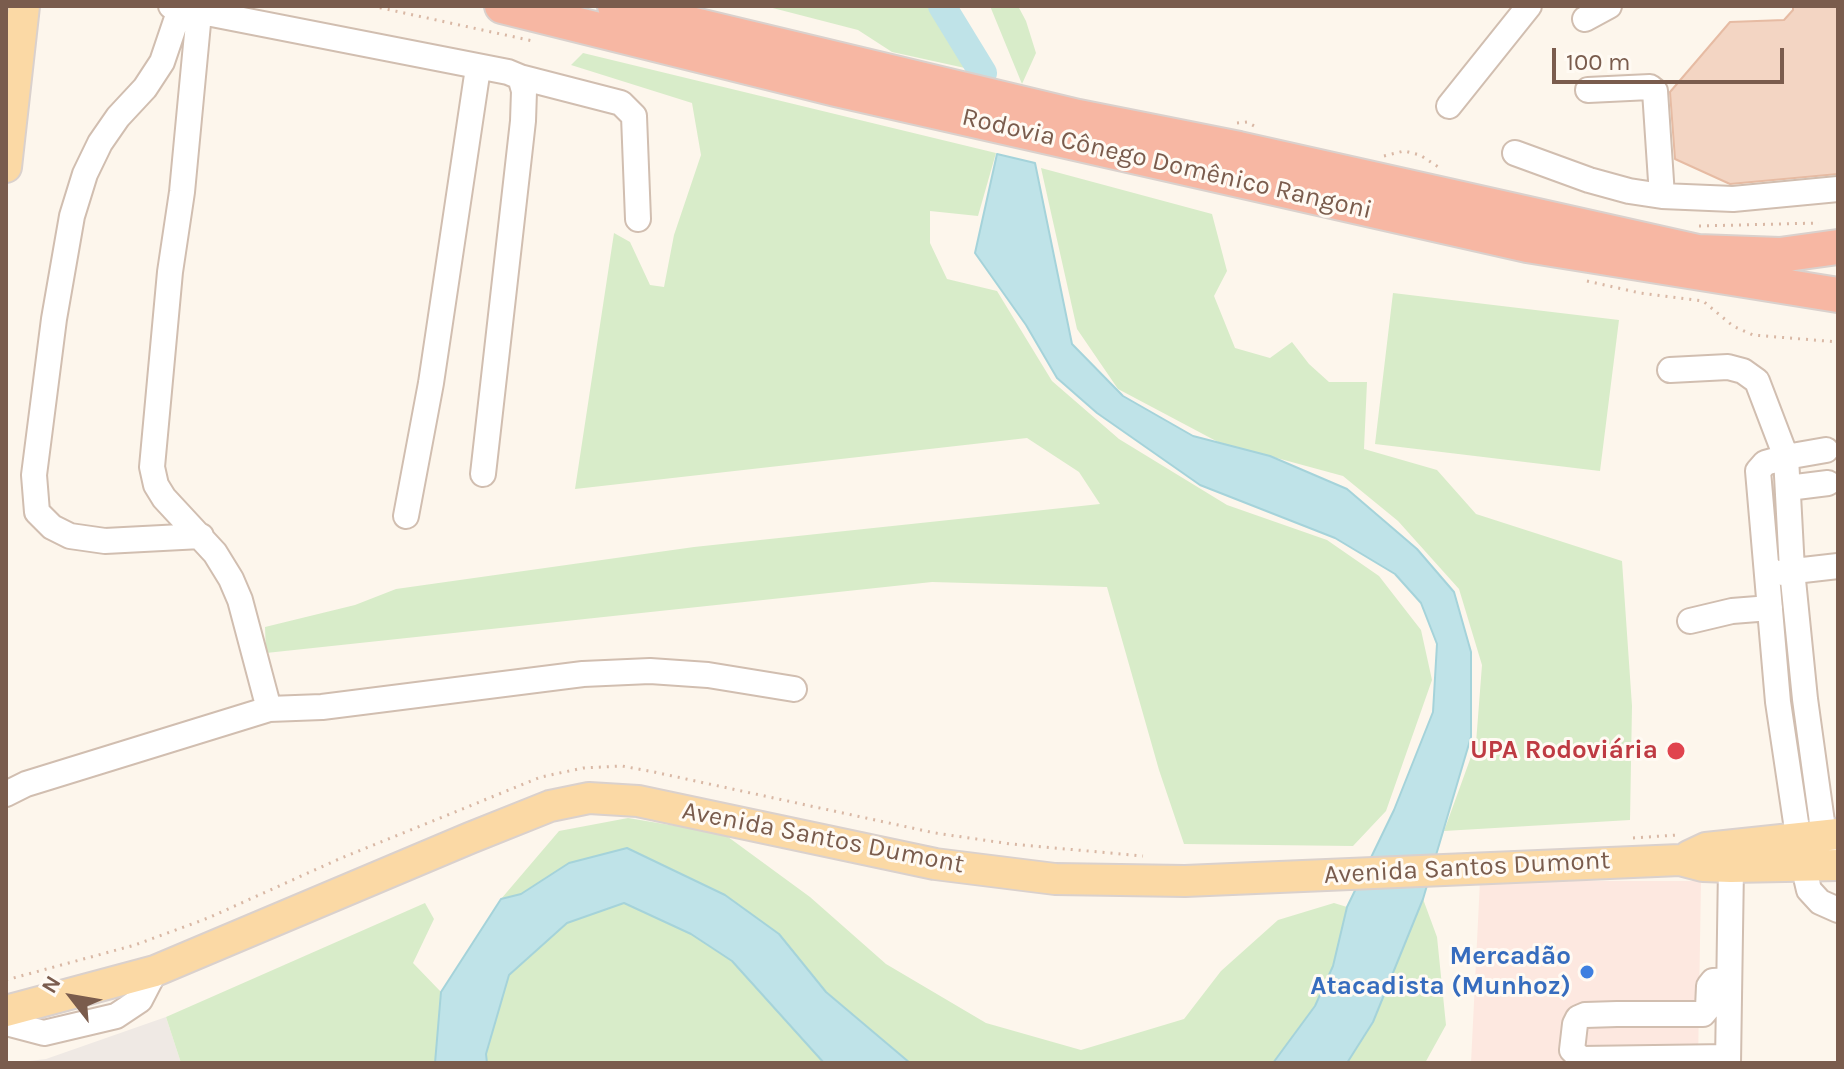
<!DOCTYPE html>
<meta charset="utf-8">
<style>
body{margin:0}
#map{position:relative;width:1844px;height:1069px;overflow:hidden;background:#fdf6ec;font-family:Karla,sans-serif}
canvas{display:block}
.frame{position:absolute;inset:0;border:8px solid #7a5c4d;pointer-events:none}
.north{position:absolute;left:32px;top:957px;width:80px;height:80px;-webkit-text-stroke:6px #fffaf3;paint-order:stroke;rotate:301deg;font-size:22px;font-weight:700;line-height:32px;text-align:center;color:#7a5c4d}
.north::after{content:'';display:block;margin:auto;width:28px;height:36px;background:#7a5c4d;clip-path:polygon(50% 0,100% 100%,50% 72%,0 100%)}
.scale{position:absolute;left:1552px;top:48px;width:232px;height:36px;box-sizing:border-box;border:4px solid #7a5c4d;border-top:0;padding-left:10px;font-size:24px;line-height:28px;white-space:nowrap;color:#7a5c4d;-webkit-text-stroke:6px #fffaf3;paint-order:stroke}
</style>
<div id="map">
<canvas width="1844" height="1069"></canvas>
<div class="frame"></div>
<div class="north">N</div>
<div class="scale">100 m</div>
</div>
<script>
const c = document.querySelector('canvas').getContext('2d');
c.lineJoin = 'round';
function fill(path, color) {
  c.fillStyle = color;
  c.fill(path, 'evenodd');
}
function shape(rows) {
  const path = new Path2D();
  for (const r of rows) {
    path.moveTo(r[0], r[1]);
    for (let i = 2; i < r.length; i += 2) path.lineTo(r[i], r[i + 1]);
  }
  return path;
}
function stroke(path, color, width, dash) {
  c.strokeStyle = color;
  c.lineWidth = width;
  c.lineCap = dash ? 'butt' : 'round';
  c.setLineDash(dash || []);
  c.stroke(path);
}
function label(font, color, halo, rows, align = 'center') {
  c.font = font + ' Karla,sans-serif';
  c.lineWidth = 6;
  c.setLineDash([]);
  c.textBaseline = 'middle';
  c.strokeStyle = halo;
  c.fillStyle = color;
  for (const [text, x, y, turn = 0] of rows) {
    c.save();
    c.translate(x, y);
    c.rotate((+turn || 0) * Math.PI / 180);
    c.textAlign = isNaN(turn) ? turn : align;
    if (halo) c.strokeText(text, 0, 0);
    c.fillText(text, 0, 0);
    c.restore();
  }
}
const commercial = shape([
 [1480,881,1701,881,1698,1063,1471,1063]
]);
const industrial = shape([
 [166,1017,181,1063,14,1063,46,1059]
]);
const green = shape([
 [765,6,933,6,965,68,892,52,858,30],
 [990,6,1018,6,1026,21,1036,53,1022,84],
 [583,53,996,153,978,216,930,211,930,243,947,279,997,291,1052,381,1119,439,1227,505,1327,540,1379,576,1421,630,1432,680,1386,811,1353,846,1184,844,1159,770,1107,587,932,582,266,653,265,627,355,605,396,589,694,547,1100,504,1079,472,1027,438,575,489,614,233,630,242,650,285,664,287,674,235,701,155,692,103,571,65],
 [1041,168,1212,214,1227,271,1214,296,1235,348,1270,358,1292,342,1309,364,1329,382,1367,382,1364,449,1437,470,1476,514,1622,561,1632,706,1630,820,1444,831,1476,743,1482,665,1459,589,1398,521,1343,476,1218,442,1118,389,1077,329],
 [1393,293,1619,320,1600,471,1375,444],
 [628,818,724,834,810,897,886,964,986,1023,1081,1050,1184,1019,1221,971,1278,920,1334,903,1347,907,1333,966,1315,1006,1273,1063,910,1063,826,992,779,934,725,895,569,863,521,894,501,899,559,831],
 [1423,899,1437,937,1446,1025,1425,1063,1347,1063,1373,1022],
 [425,903,434,919,413,963,441,992,435,1063,181,1063,166,1017],
 [624,903,691,934,732,961,824,1063,487,1063,486,1054,509,975,567,923]
]);
const water = shape([
 [997,154,1035,163,1072,344,1123,396,1193,436,1270,456,1347,489,1417,549,1454,592,1471,652,1471,737,1423,899,1373,1022,1347,1063,1273,1063,1315,1006,1333,966,1347,907,1394,810,1433,712,1437,644,1421,603,1395,574,1335,538,1200,485,1097,413,1057,378,1026,325,975,253,997,154],
 [627,848,725,895,779,934,826,992,910,1063,824,1063,732,961,691,934,624,903,567,923,509,975,486,1054,487,1063,435,1063,441,992,501,899,521,894,569,863,627,848]
]);
const river = shape([
 [942,6,983,73]
]);
const building = shape([
 [1793,6,1838,6,1838,174,1730,184,1675,159,1670,92,1730,22,1784,20,1793,10,1793,6]
]);
const path = shape([
 [372,6,533,41],
 [1237,123,1247,122,1256,127],
 [1384,156,1404,151,1420,155,1440,168],
 [1699,226,1819,223],
 [1587,281,1640,293,1703,301,1733,326,1753,335,1838,342],
 [1633,838,1677,835],
 [6,980,135,945,208,918,339,859,541,777,583,768,622,766,654,772,935,833,1011,844,1143,856]
]);
const minor = shape([
 [171,6,508,72,520,77,524,91,523,121,483,474],
 [181,6,162,62,145,88,118,117,100,143,85,174,72,216,54,319,34,475,37,512,52,527,70,536,105,541,201,536],
 [195,6,199,13,182,192,170,272,152,467,156,485,164,498,215,553,231,579,240,600,269,709,322,707,583,674,650,671,708,675,794,689],
 [1585,19,1609,6],
 [520,77,621,103,634,116,638,219],
 [1588,90,1650,87,1655,91,1662,196],
 [1449,106,1529,6],
 [1515,153,1589,180,1629,191,1662,196,1733,199,1838,189],
 [1670,370,1728,367,1743,371,1757,381,1786,457,1826,450],
 [1788,488,1828,483],
 [406,516,431,383,478,68],
 [1777,573,1838,566],
 [1690,621,1732,611,1770,608],
 [6,794,26,784,269,709],
 [1826,851,1805,699,1792,570,1786,457,1765,463,1758,471,1778,702,1801,856,1809,890,1820,902,1838,910],
 [6,1023,44,1033,116,1016,140,1000,155,971],
 [1728,1057,1581,1059,1572,1050,1575,1024,1578,1018,1585,1015,1617,1014,1703,1014,1708,1008,1709,986,1713,981,1729,980],
 [1728,1063,1731,867]
]);
const major = shape([
 [6,167,24,6],
 [1689,856,1706,848,1838,834],
 [6,1011,155,971,470,838,550,806,589,798,638,801,935,864,1055,879,1185,881,1680,860,1703,866,1731,867,1838,865]
]);
const highway = shape([
 [502,6,836,89,1527,245,1838,295],
 [615,6,1078,117,1239,149,1698,252,1780,255,1838,247]
]);
const markers = [
 [1676,751,10,"#e0444e"],
 [1587,972,8,"#3f7fe0"]
];
const streetNames = [
 ["Rodovia Cônego Domênico Rangoni",1167,164,13],
 ["Avenida Santos Dumont",823,838,11],
 ["Avenida Santos Dumont",1467,868,-3]
];
const healthNames = [
 ["UPA Rodoviária",1658,751]
];
const shopNames = [
 ["Mercadão",1571,957],
 ["Atacadista (Munhoz)",1571,987]
];
fill(commercial, '#fde8e0');
fill(industrial, '#efe9e4');
fill(green, '#d8ecc9');
fill(water, '#bfe3e8');
stroke(water, '#a5d3da', 2);
stroke(river, '#bfe3e8', 28);
fill(building, '#f3d5c3');
stroke(building, '#e6bba3', 2);
stroke(minor, '#d1beb0', 28);
stroke(major, '#dad1cd', 34);
stroke(highway, '#dad1cd', 38);
stroke(path, '#d9b8a5', 3, [2, 6]);
stroke(minor, '#fff', 24);
stroke(major, '#fbd9a5', 30);
stroke(highway, '#f7b7a3', 34);
for (const [x, y, r, color] of markers) {
  const dot = new Path2D();
  dot.arc(x, y, r, 0, 2 * Math.PI);
  c.fillStyle = color;
  c.fill(dot);
  stroke(dot, '#fffaf3', 3);
}
label('26px', '#7a5c4d', '#fffaf3', streetNames);
label('bold 26px', '#be3a42', '#fffaf3', healthNames, 'right');
label('bold 26px', '#366cbe', '#fffaf3', shopNames, 'right');
</script>
